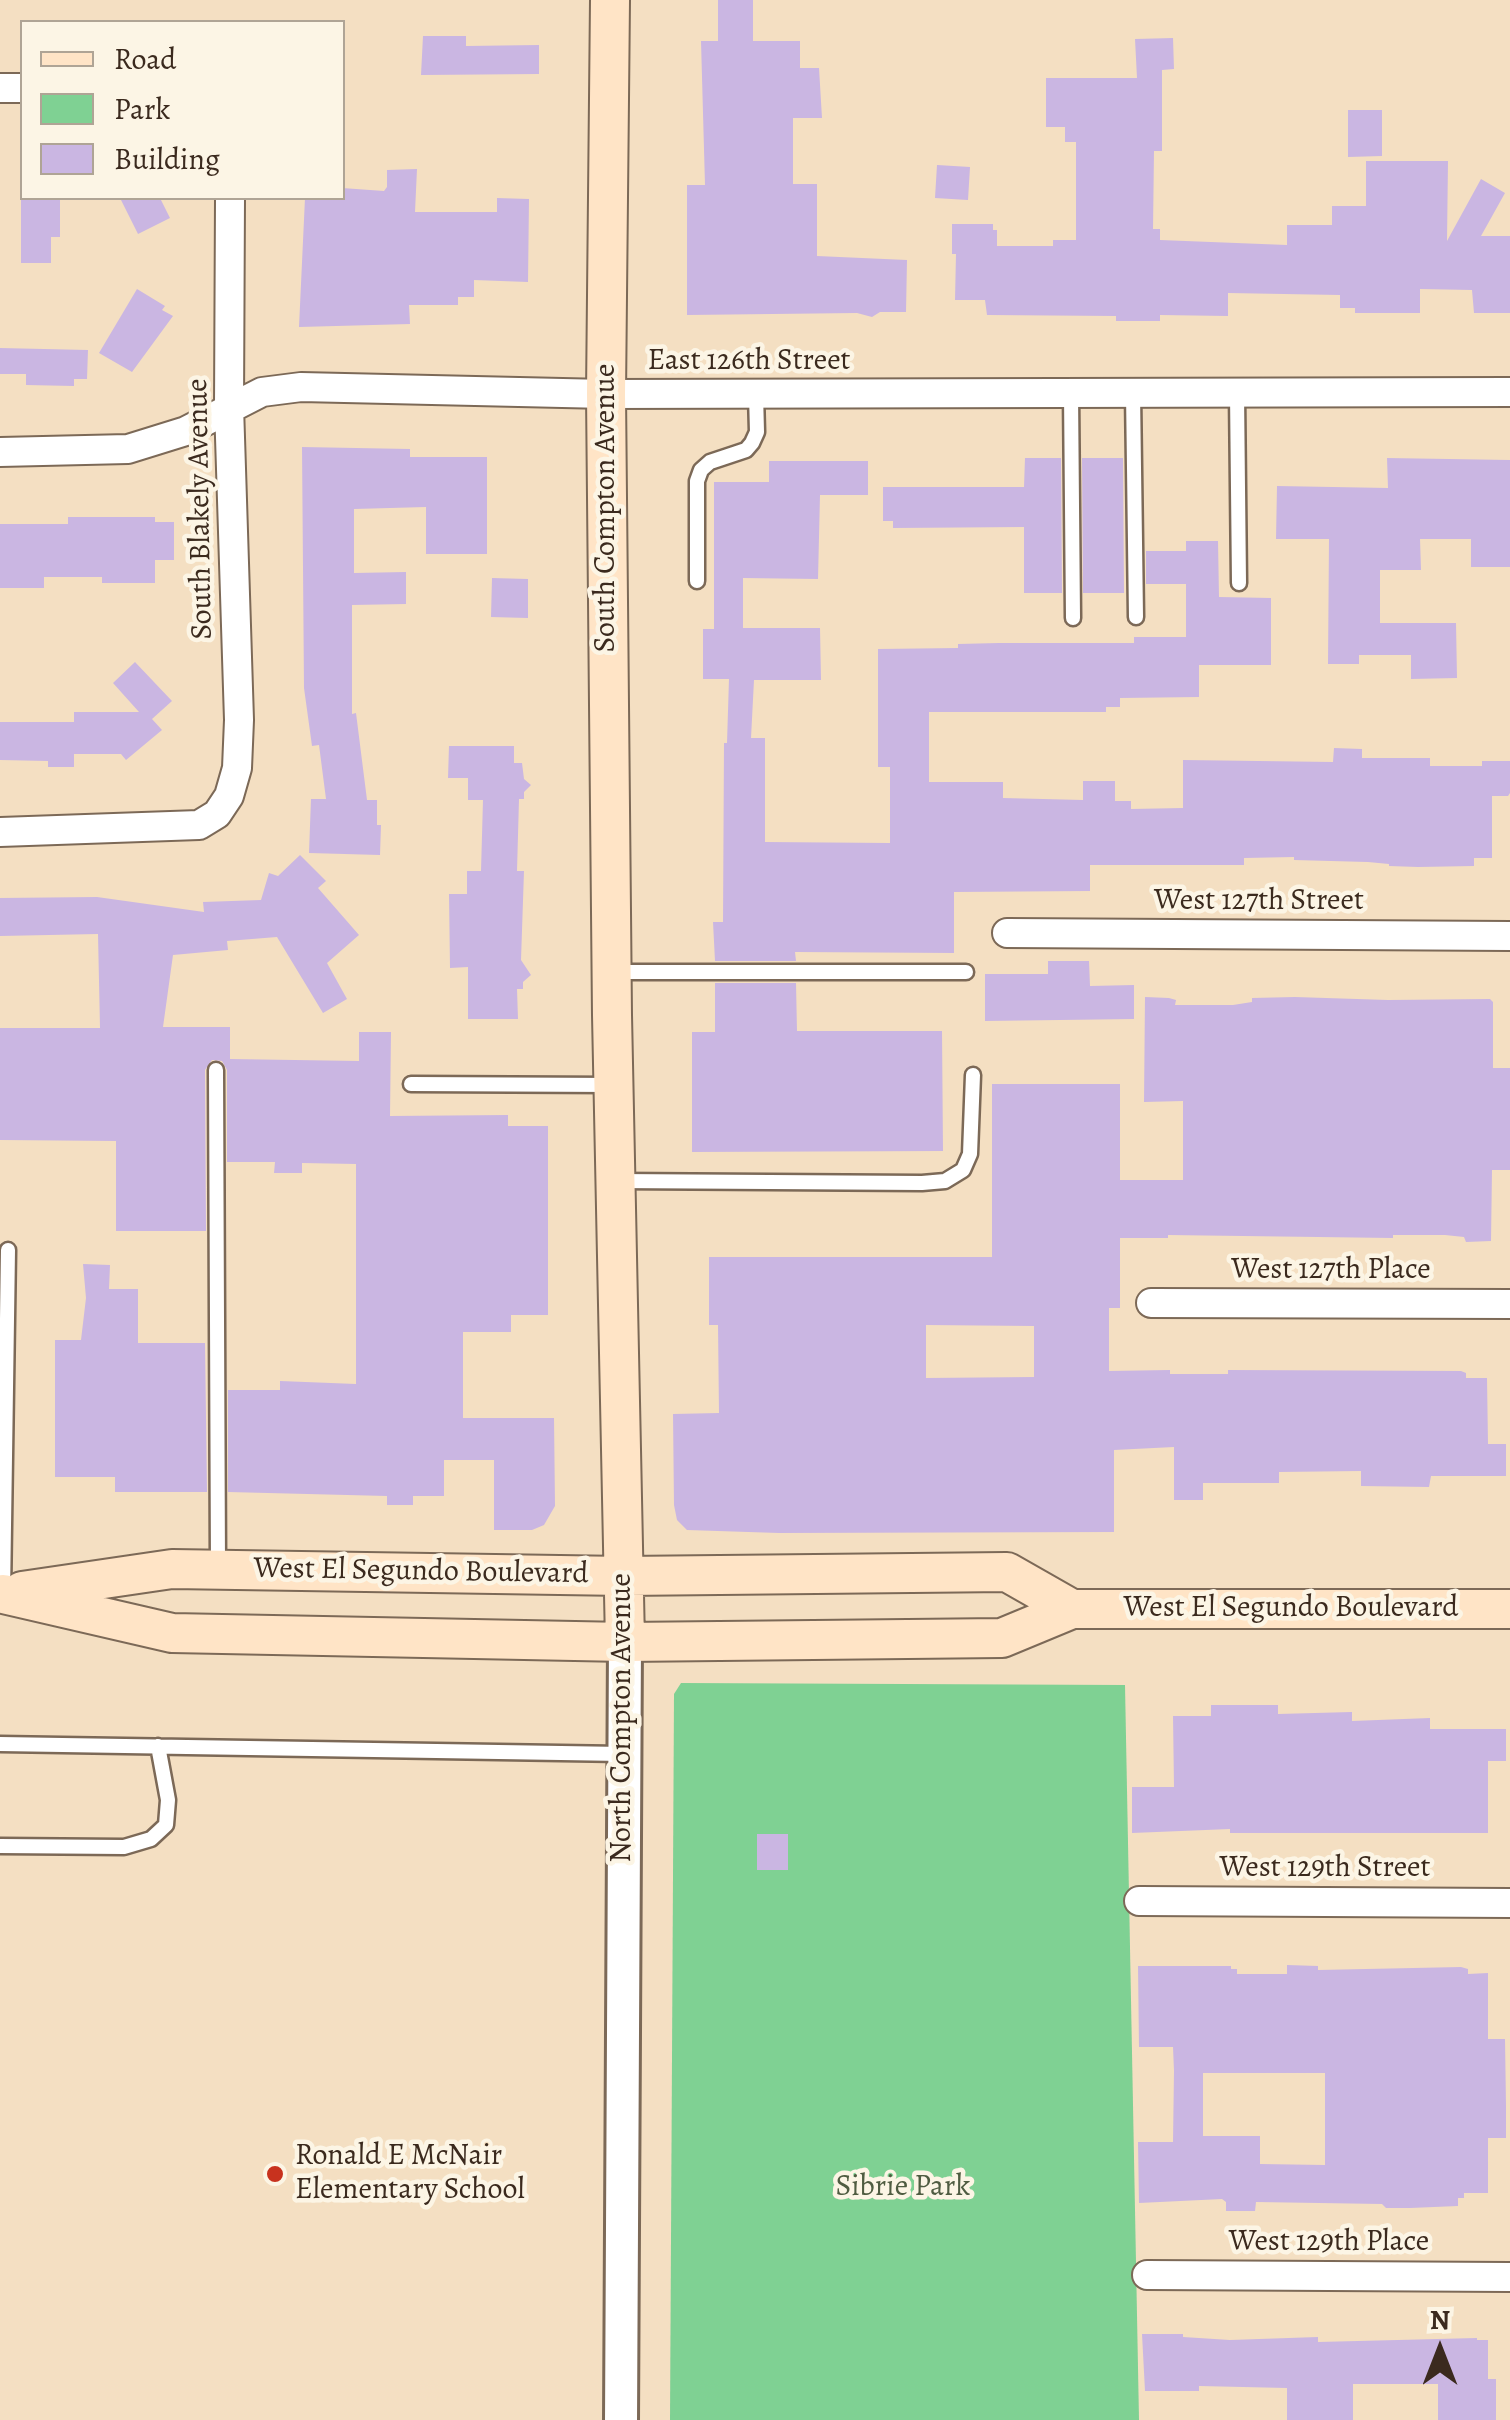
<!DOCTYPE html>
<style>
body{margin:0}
#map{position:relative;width:1510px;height:2420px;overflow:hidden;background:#f4dfc2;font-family:Alegreya,serif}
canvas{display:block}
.legend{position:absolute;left:20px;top:20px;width:325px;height:180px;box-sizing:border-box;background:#fcf5e5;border:2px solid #afa495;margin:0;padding:12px 18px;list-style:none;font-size:30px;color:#3b2a1e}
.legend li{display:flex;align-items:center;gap:20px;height:50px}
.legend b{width:50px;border:2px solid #afa495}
.north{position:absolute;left:1390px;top:2300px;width:100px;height:100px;-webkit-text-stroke:8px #fcf5e5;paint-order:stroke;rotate:0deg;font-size:28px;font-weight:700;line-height:40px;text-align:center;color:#3b2a1e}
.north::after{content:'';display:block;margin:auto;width:35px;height:45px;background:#3b2a1e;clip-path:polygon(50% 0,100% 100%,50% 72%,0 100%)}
</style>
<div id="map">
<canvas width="1510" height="2420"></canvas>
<ul class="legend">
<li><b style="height:12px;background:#ffe4c6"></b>Road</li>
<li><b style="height:28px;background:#7fd193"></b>Park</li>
<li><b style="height:28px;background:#cab6e2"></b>Building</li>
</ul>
<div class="north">N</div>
</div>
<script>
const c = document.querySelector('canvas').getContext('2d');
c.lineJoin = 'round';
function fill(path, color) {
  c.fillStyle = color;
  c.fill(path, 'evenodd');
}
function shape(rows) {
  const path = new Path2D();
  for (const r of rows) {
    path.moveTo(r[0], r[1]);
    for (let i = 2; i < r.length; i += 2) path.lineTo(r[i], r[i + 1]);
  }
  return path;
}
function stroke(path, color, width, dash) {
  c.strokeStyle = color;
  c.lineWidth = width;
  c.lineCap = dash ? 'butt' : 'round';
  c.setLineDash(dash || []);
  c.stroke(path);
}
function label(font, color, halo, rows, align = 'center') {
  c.font = font + ' Alegreya,serif';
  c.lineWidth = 9;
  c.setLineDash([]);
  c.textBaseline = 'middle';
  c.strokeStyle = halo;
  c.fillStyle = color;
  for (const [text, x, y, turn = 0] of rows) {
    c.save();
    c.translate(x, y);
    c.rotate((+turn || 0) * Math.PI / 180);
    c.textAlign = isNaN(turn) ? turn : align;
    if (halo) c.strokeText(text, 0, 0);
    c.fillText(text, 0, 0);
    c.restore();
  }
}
const green = shape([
 [681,1683,1125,1685,1139,2420,670,2420,674,1694]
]);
const building = shape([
 [718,0,753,0,753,41,800,41,800,68,819,68,822,118,793,118,793,184,817,184,817,256,907,260,906,312,880,312,872,317,857,313,687,315,687,185,705,185,701,41,718,41],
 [423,36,466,36,466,46,539,45,539,74,421,75],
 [1173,38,1174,69,1162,70,1162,151,1154,151,1153,229,1160,229,1160,240,1287,245,1287,225,1332,225,1332,206,1366,206,1366,161,1448,161,1447,241,1481,179,1505,193,1481,236,1510,236,1510,313,1474,313,1472,290,1420,289,1420,313,1355,313,1355,308,1340,308,1340,295,1228,293,1228,316,1160,315,1160,321,1116,321,1116,316,987,315,985,300,955,300,956,254,952,254,952,224,993,224,993,230,997,230,997,246,1053,246,1053,240,1076,240,1076,142,1065,142,1065,127,1046,127,1046,78,1137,78,1135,39],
 [1348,110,1382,110,1382,156,1348,157],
 [937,165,970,167,968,200,935,198],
 [417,169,415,212,497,212,497,198,529,199,528,282,474,280,474,297,458,297,458,305,409,305,410,324,299,327,305,198,342,198,342,188,384,191,387,187,387,170],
 [21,198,60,198,60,237,51,237,51,263,21,263],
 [120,198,160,198,170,218,138,234],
 [137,289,165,306,162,310,173,316,132,372,99,353],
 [0,348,88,350,87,379,74,379,74,386,26,385,26,374,0,374],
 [302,447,410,449,410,457,487,457,487,554,426,554,426,507,354,509,354,573,406,572,406,604,352,605,352,714,356,713,367,800,377,800,377,825,381,825,380,855,309,853,311,799,326,799,319,745,312,746,304,688],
 [1025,458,1061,458,1062,593,1024,593,1024,527,893,528,893,521,883,521,883,487,1024,487],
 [1082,458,1123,458,1124,593,1083,593],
 [1387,458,1510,460,1510,567,1471,567,1471,539,1420,539,1421,570,1380,570,1380,623,1456,623,1457,678,1411,679,1411,655,1359,655,1359,664,1328,664,1329,539,1276,539,1277,486,1388,488],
 [769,461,868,461,868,495,820,495,818,579,743,578,743,628,820,628,821,680,754,680,751,738,765,738,765,842,890,843,890,767,878,767,878,649,958,648,958,644,999,643,1134,643,1134,637,1186,637,1186,584,1146,584,1146,551,1186,551,1186,541,1218,541,1219,597,1271,598,1271,665,1199,665,1199,697,1120,698,1120,707,1106,707,1106,712,929,712,929,782,1003,782,1003,798,1083,800,1083,781,1115,781,1115,801,1131,801,1131,809,1183,808,1183,760,1333,762,1334,748,1362,749,1362,758,1430,758,1430,766,1482,766,1482,761,1510,761,1510,793,1508,796,1492,796,1492,858,1474,858,1474,866,1418,867,1389,866,1389,864,1368,862,1294,860,1294,857,1244,858,1244,865,1090,865,1090,891,954,892,954,953,795,952,796,961,715,961,713,922,723,922,724,743,727,743,729,679,703,679,703,629,714,629,714,482,769,482],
 [68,517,155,517,155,522,174,522,174,560,155,560,155,583,102,583,102,577,44,577,44,588,0,588,0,524,68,524],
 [492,578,528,579,528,618,491,617],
 [135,662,172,701,152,719,162,730,126,760,121,754,74,754,74,767,48,767,48,761,0,760,0,722,74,722,74,712,139,712,113,683],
 [449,746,514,746,514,763,522,763,524,779,531,785,524,792,524,799,519,799,517,871,524,871,521,960,531,975,523,982,523,989,517,989,518,1019,468,1019,468,967,450,968,449,894,467,894,467,871,481,871,483,800,468,800,468,778,448,778],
 [300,855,326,881,318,888,359,935,327,963,347,999,323,1013,277,937,227,941,228,950,173,955,163,1027,230,1027,230,1059,359,1061,359,1032,391,1032,390,1116,508,1115,508,1126,548,1126,548,1315,511,1315,511,1332,463,1332,463,1418,554,1418,555,1506,544,1525,532,1530,494,1530,494,1460,444,1460,444,1496,413,1496,413,1505,387,1505,387,1496,228,1492,228,1390,280,1390,280,1381,356,1384,356,1164,302,1163,302,1173,274,1173,275,1162,227,1162,227,1070,222,1061,212,1060,205,1070,206,1231,116,1231,116,1141,0,1140,0,1028,100,1028,98,934,0,936,0,898,97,897,204,912,203,902,261,900,269,873,278,876],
 [1048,961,1089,961,1090,986,1134,985,1134,1019,985,1021,985,974,1048,974],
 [715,983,796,983,797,1031,942,1031,943,1151,692,1152,692,1032,715,1032],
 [1145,997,1169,998,1176,1000,1175,1005,1233,1005,1252,1002,1252,998,1295,997,1388,1000,1490,999,1493,1002,1493,1068,1510,1068,1510,1170,1492,1170,1491,1241,1466,1242,1464,1237,1445,1235,1393,1235,1393,1238,1168,1235,1168,1238,1120,1238,1120,1308,1109,1308,1109,1371,1170,1370,1170,1374,1228,1374,1228,1370,1461,1371,1466,1373,1466,1378,1487,1378,1488,1444,1506,1444,1506,1476,1431,1476,1429,1487,1361,1486,1361,1471,1279,1472,1279,1483,1203,1483,1203,1500,1174,1500,1174,1447,1114,1450,1114,1532,779,1533,687,1530,677,1520,674,1505,673,1414,719,1413,718,1325,709,1325,709,1257,992,1257,992,1084,1120,1084,1120,1180,1183,1180,1183,1101,1144,1102],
 [926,1325,1034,1326,1034,1377,926,1378],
 [83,1264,110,1265,109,1289,138,1289,138,1343,205,1343,207,1492,115,1492,115,1477,55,1477,55,1340,81,1340,86,1298],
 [1211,1705,1278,1705,1278,1714,1352,1712,1352,1721,1430,1718,1430,1729,1506,1729,1506,1761,1488,1761,1488,1833,1230,1833,1230,1829,1132,1833,1132,1787,1174,1787,1173,1716,1211,1716],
 [757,1834,788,1834,788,1870,757,1870],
 [1287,1965,1318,1966,1318,1970,1461,1967,1468,1969,1468,1974,1488,1973,1488,2039,1505,2039,1506,2106,1506,2138,1488,2138,1488,2193,1464,2193,1464,2198,1458,2198,1458,2206,1410,2208,1386,2208,1382,2204,1256,2202,1255,2211,1226,2211,1226,2202,1222,2199,1139,2203,1138,2142,1173,2142,1174,2071,1173,2047,1139,2047,1138,1966,1231,1966,1231,1969,1237,1969,1237,1974,1287,1974],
 [1203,2073,1325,2073,1325,2165,1260,2164,1260,2136,1203,2136],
 [1142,2334,1183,2334,1183,2337,1230,2340,1318,2337,1318,2342,1477,2338,1477,2340,1488,2340,1488,2379,1496,2379,1496,2420,1438,2420,1438,2384,1353,2384,1353,2420,1287,2420,1287,2388,1199,2386,1199,2391,1145,2391]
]);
const service = shape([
 [1071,393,1073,618],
 [1133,393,1136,617],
 [1237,393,1239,583],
 [697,581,697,481,701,470,710,462,746,450,752,443,757,432,756,394],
 [612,972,966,972],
 [216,1070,218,1568],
 [411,1084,613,1085],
 [616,1181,922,1183,945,1181,963,1170,970,1154,973,1075],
 [3,1594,8,1250],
 [0,1744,623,1754],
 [0,1846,124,1847,151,1839,166,1825,168,1800,158,1746]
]);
const minor = shape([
 [0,88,22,88],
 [0,452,128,449,186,431,262,392,301,387,606,394,1510,392],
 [0,832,199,825,217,814,229,796,237,768,239,720,229,406,230,198],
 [1007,933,1510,936],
 [1151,1303,1510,1304],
 [1139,1901,1510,1903],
 [1147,2275,1510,2277]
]);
const tertiary = shape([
 [621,2420,625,1642]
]);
const secondary = shape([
 [610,0,606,394,612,1015,625,1642],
 [22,1591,172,1569,624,1576,1007,1572,1072,1609],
 [3,1594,172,1633,625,1642,1002,1638,1072,1609,1510,1609]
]);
const markers = [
 [275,2174,10,"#c8321e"]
];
const streetNames = [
 ["East 126th Street",749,362],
 ["South Compton Avenue",607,508,-90],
 ["South Blakely Avenue",201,509,-91],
 ["West 127th Street",1259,902],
 ["West 127th Place",1331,1271],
 ["West El Segundo Boulevard",421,1572,1],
 ["West El Segundo Boulevard",1291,1609],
 ["North Compton Avenue",623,1718,-90],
 ["West 129th Street",1325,1869],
 ["West 129th Place",1329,2243]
];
const poiNames = [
 ["Ronald E McNair",295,2157],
 ["Elementary School",295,2191]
];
const parkNames = [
 ["Sibrie Park",903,2188]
];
fill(green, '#7fd193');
fill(building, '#cab6e2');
stroke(service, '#7c6957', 19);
stroke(minor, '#7c6957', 32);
stroke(tertiary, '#7c6957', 38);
stroke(secondary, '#7c6957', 42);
stroke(service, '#fff', 14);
stroke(minor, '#fff', 28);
stroke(tertiary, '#fff', 32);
stroke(secondary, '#ffe4c6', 38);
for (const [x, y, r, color] of markers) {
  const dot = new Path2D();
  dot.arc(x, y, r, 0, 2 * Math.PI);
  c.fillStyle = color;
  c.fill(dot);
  stroke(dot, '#fcf5e5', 4);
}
label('30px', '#3b2a1e', '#fcf5e5', streetNames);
label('30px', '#3b2a1e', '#fcf5e5', poiNames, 'left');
label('30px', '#4f5c41', '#fcf5e5', parkNames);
</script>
